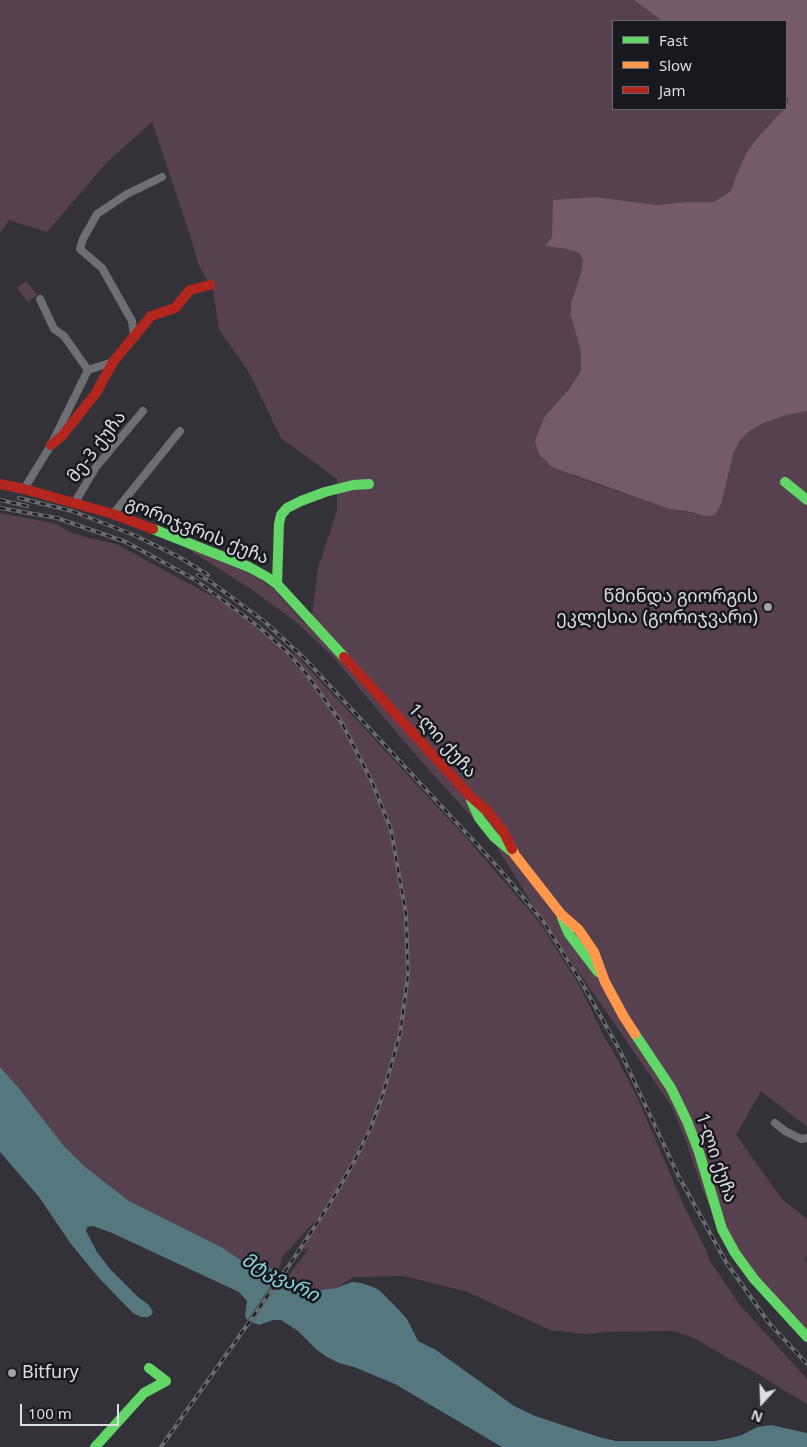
<!DOCTYPE html>
<meta charset="utf-8">
<style>
body{margin:0}
#map{position:relative;width:807px;height:1447px;overflow:hidden;background:#323238;font-family:"Noto Sans",sans-serif}
canvas{display:block}
.legend{position:absolute;left:612px;top:20px;width:175px;height:90px;box-sizing:border-box;background:#18191e;border:1px solid #66686e;margin:0;padding:6px 9px;list-style:none;font-size:15px;color:#dcdee5}
.legend li{display:flex;align-items:center;gap:10px;height:25px}
.legend b{width:25px;border:1px solid #66686e}
.north{position:absolute;left:737px;top:1377px;width:50px;height:50px;-webkit-text-stroke:4px #18191e;paint-order:stroke;rotate:200deg;font-size:14px;font-weight:700;line-height:20px;text-align:center;color:#dcdee5}
.north::after{content:'';display:block;margin:auto;width:18px;height:22px;background:#dcdee5;clip-path:polygon(50% 0,100% 100%,50% 72%,0 100%)}
.scale{position:absolute;left:20px;top:1404px;width:99px;height:22px;box-sizing:border-box;border:2px solid #dcdee5;border-top:0;padding-left:6px;font-size:15px;line-height:18px;white-space:nowrap;color:#dcdee5;-webkit-text-stroke:4px #18191e;paint-order:stroke}
</style>
<div id="map">
<canvas width="807" height="1447"></canvas>
<ul class="legend">
<li><b style="height:6px;background:#63d668"></b>Fast</li>
<li><b style="height:6px;background:#ff974d"></b>Slow</li>
<li><b style="height:6px;background:#b3261e"></b>Jam</li>
</ul>
<div class="north">N</div>
<div class="scale">100 m</div>
</div>
<script>
const c = document.querySelector('canvas').getContext('2d');
c.lineJoin = 'round';
function fill(path, color) {
  c.fillStyle = color;
  c.fill(path, 'evenodd');
}
function shape(rows) {
  const path = new Path2D();
  for (const r of rows) {
    path.moveTo(r[0], r[1]);
    for (let i = 2; i < r.length; i += 2) path.lineTo(r[i], r[i + 1]);
  }
  return path;
}
function stroke(path, color, width, dash) {
  c.strokeStyle = color;
  c.lineWidth = width;
  c.lineCap = dash ? 'butt' : 'round';
  c.setLineDash(dash || []);
  c.stroke(path);
}
function label(font, color, halo, rows, align = 'center') {
  c.font = font + ' "Noto Sans","Noto Sans Georgian",sans-serif';
  c.lineWidth = 5;
  c.setLineDash([]);
  c.textBaseline = 'middle';
  c.strokeStyle = halo;
  c.fillStyle = color;
  for (const [text, x, y, turn = 0] of rows) {
    c.save();
    c.translate(x, y);
    c.rotate((+turn || 0) * Math.PI / 180);
    c.textAlign = isNaN(turn) ? turn : align;
    if (halo) c.strokeText(text, 0, 0);
    c.fillText(text, 0, 0);
    c.restore();
  }
}
const green = shape([
 [0,0,634,0,662,21,613,21,613,109,784,109,735,178,731,191,713,202,686,202,657,205,596,197,554,201,552,237,545,246,567,249,579,253,583,260,581,273,571,303,571,316,581,352,581,371,569,389,553,407,572,475,669,509,686,511,696,514,726,483,733,455,739,442,747,433,761,424,787,415,807,411,807,1127,761,1091,736,1135,782,1199,807,1219,807,1256,805,1260,807,1262,807,1341,733,1254,704,1193,684,1136,670,1104,540,916,491,838,413,752,333,657,295,621,251,589,183,546,245,570,256,577,274,589,304,623,312,616,318,568,337,511,337,479,281,438,251,376,219,329,213,290,199,266,191,239,152,122,107,162,47,232,9,220,0,233],
 [26,281,37,295,28,302,17,288],
 [0,513,57,524,67,531,88,538,116,544,230,606,297,656,470,842,540,923,579,985,605,1039,612,1049,637,1097,684,1206,706,1250,710,1261,739,1304,807,1379,807,1404,746,1367,728,1358,694,1338,674,1331,607,1332,586,1334,559,1331,552,1331,468,1292,404,1276,353,1277,336,1288,315,1291,299,1287,287,1278,309,1248,299,1252,327,1208,282,1257,278,1273,264,1265,253,1266,245,1263,223,1248,129,1201,84,1166,64,1146,18,1087,0,1067]
]);
const forest = shape([
 [634,0,807,0,807,411,787,415,761,424,747,433,739,442,733,455,721,504,715,515,707,516,686,511,669,509,552,467,539,454,535,441,544,418,553,407,569,389,581,371,581,352,571,316,571,303,581,273,583,260,579,253,567,249,545,246,552,237,553,200,596,197,657,205,686,202,713,202,731,191,735,178,747,152,761,134,784,109,786,109,788,101,788,98,786,96,786,21,662,21]
]);
const water = shape([
 [0,1067,18,1087,64,1146,84,1166,129,1201,223,1248,245,1263,253,1266,264,1265,267,1266,299,1287,315,1291,336,1288,352,1282,361,1283,373,1287,379,1290,398,1309,407,1319,418,1341,436,1350,514,1406,535,1416,599,1437,616,1441,715,1441,731,1438,742,1435,757,1427,771,1425,807,1433,807,1447,502,1447,395,1384,354,1367,339,1363,327,1357,317,1350,298,1331,281,1320,273,1320,259,1325,247,1320,245,1316,247,1301,239,1292,112,1233,93,1226,87,1227,86,1231,97,1252,110,1269,138,1297,149,1305,153,1312,151,1315,148,1317,141,1317,133,1313,99,1278,71,1244,39,1197,0,1152]
]);
const pier = shape([
 [281,1272,285,1274,250,1325,246,1322]
]);
const street = shape([
 [40,299,54,329,64,336,88,370],
 [134,336,132,321,102,268,80,249,83,239,97,214,127,194,162,177],
 [24,489,51,445,88,370,113,362],
 [75,502,96,467,143,411],
 [113,514,180,431],
 [775,1123,785,1131,801,1139,807,1138]
]);
const fast = shape([
 [785,482,807,500],
 [153,529,249,567,267,577,277,584,344,657],
 [277,584,279,524,281,515,287,508,301,501,325,492,353,485,369,484],
 [471,800,479,818,494,837,511,851],
 [562,918,569,934,598,972],
 [635,1034,671,1088,687,1121,699,1152,722,1229,735,1253,754,1279,807,1337],
 [95,1447,144,1393,166,1381,149,1368]
]);
const slow = shape([
 [512,849,515,855,561,914,579,930,594,952,605,982,624,1017,635,1034]
]);
const jam = shape([
 [51,445,62,436,96,393,113,362,151,316,175,308,190,290,210,285],
 [0,484,24,489,113,514,153,529],
 [344,657,470,796,488,812,503,831,512,849]
]);
const rail = shape([
 [19,498,72,511,134,535,179,557,208,575],
 [0,500,27,506],
 [0,508,57,518,126,542,194,579,259,627,287,652,305,672,343,725,373,784,391,830,406,914,408,976,400,1034,383,1094,371,1127,355,1160,329,1205,288,1267,161,1447],
 [198,575,211,582,265,622,306,660,496,865,543,921,582,983,620,1051,678,1175,726,1262,769,1323,807,1364]
]);
const markers = [
 [768,607,5,"#a0a2a8"],
 [12,1373,5,"#a0a2a8"]
];
const streetNames = [
 ["მე-3 ქუჩა",97,447,-53],
 ["გორიჯვრის ქუჩა",197,531,22],
 ["1-ლი ქუჩა",442,741,48],
 ["1-ლი ქუჩა",716,1158,71]
];
const poiNames = [
 ["წმინდა გიორგის",758,597],
 ["ეკლესია (გორიჯვარი)",758,618],
 ["Bitfury",22,1373,"left"]
];
const waterNames = [
 ["მტკვარი",280,1278,27]
];
fill(green, '#57414e');
fill(forest, '#755b69');
fill(water, '#54787e');
fill(pier, '#323238');
stroke(street, '#6e6f74', 8);
stroke(fast, '#63d668', 10);
stroke(slow, '#ff974d', 10);
stroke(jam, '#b3261e', 10);
stroke(rail, '#6a6b6f', 4);
stroke(rail, '#18191e', 2, [5.5]);
for (const [x, y, r, color] of markers) {
  const dot = new Path2D();
  dot.arc(x, y, r, 0, 2 * Math.PI);
  c.fillStyle = color;
  c.fill(dot);
  stroke(dot, '#18191e', 2);
}
label('18px', '#dcdee5', '#18191e', streetNames);
label('18px', '#dcdee5', '#18191e', poiNames, 'right');
label('italic 19px', '#8bd6e1', '#18191e', waterNames);
</script>
